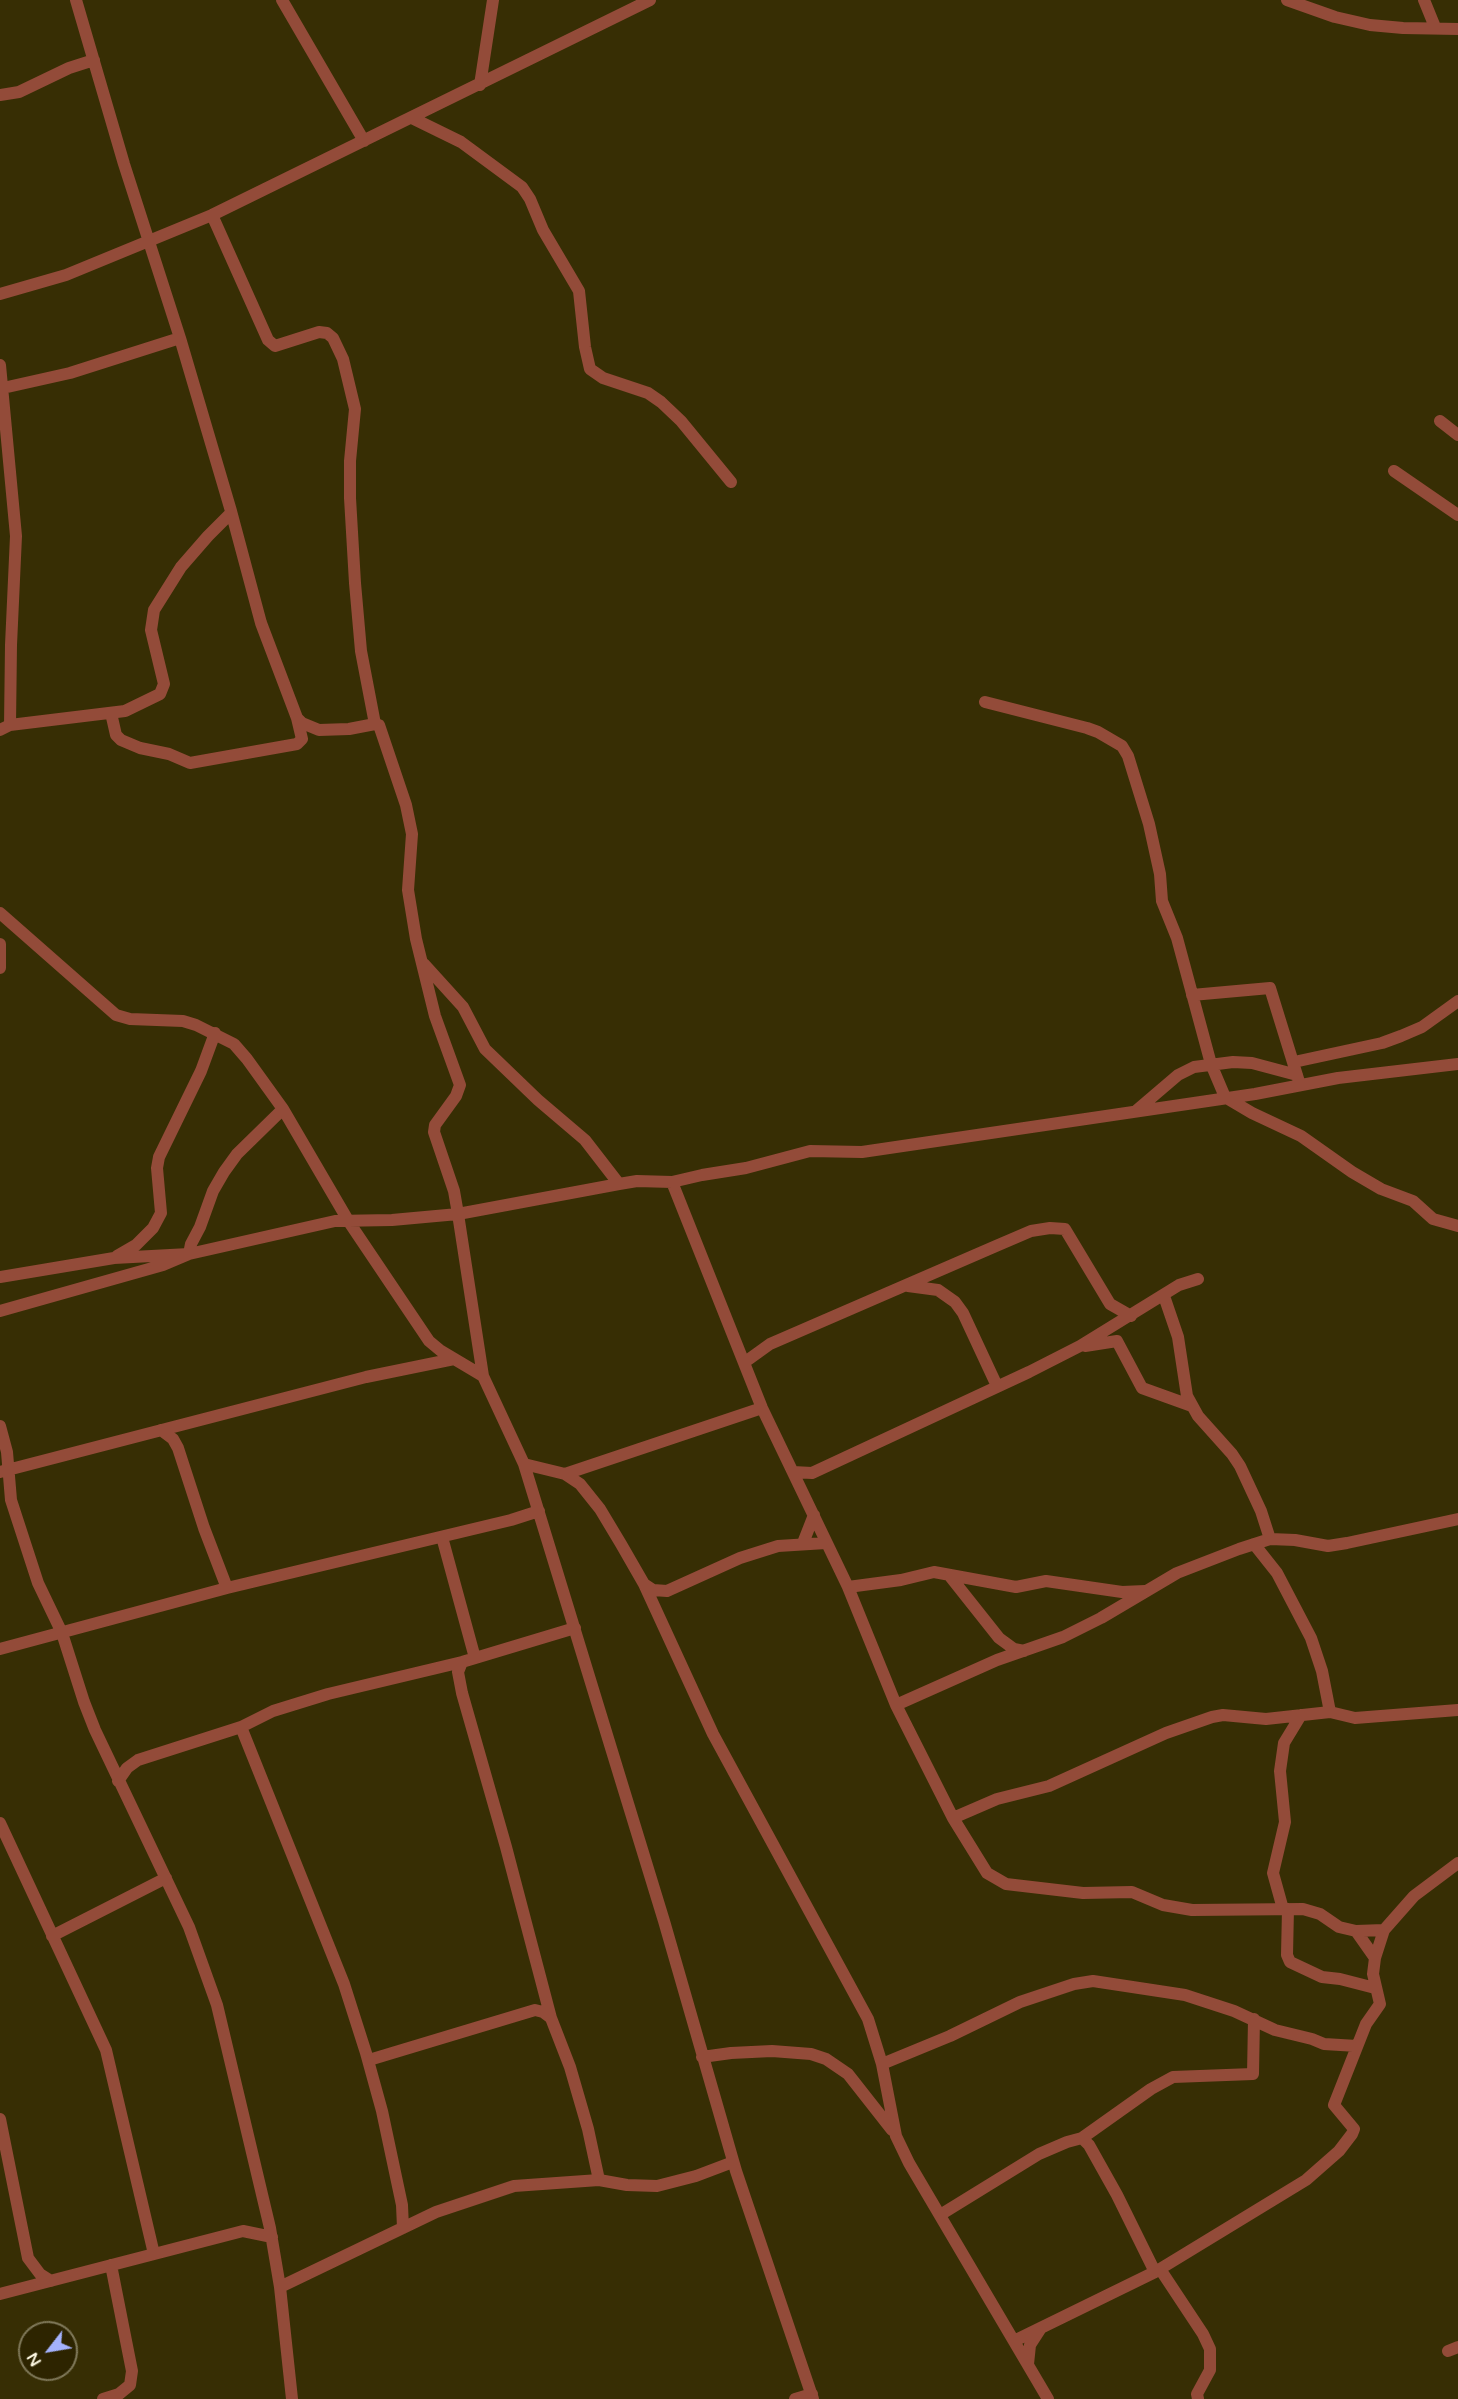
<!DOCTYPE html>
<style>
body{margin:0}
#map{position:relative;width:1458px;height:2399px;overflow:hidden;background:#372e04;font-family:"Varela Round",sans-serif}
canvas{display:block}
.north{position:absolute;left:18px;top:2321px;width:60px;height:60px;box-sizing:border-box;background:#2d2400;border:2px solid #7f7859;border-radius:50%;rotate:239deg;font-size:16px;font-weight:700;line-height:24px;text-align:center;color:#faf5df}
.north::after{content:'';display:block;margin:auto;width:21px;height:27px;background:#a4b2fc;clip-path:polygon(50% 0,100% 100%,50% 72%,0 100%)}
</style>
<div id="map">
<canvas width="1458" height="2399"></canvas>
<div class="north">N</div>
</div>
<script>
const c = document.querySelector('canvas').getContext('2d');
c.lineJoin = 'round';
function shape(rows) {
  const path = new Path2D();
  for (const r of rows) {
    path.moveTo(r[0], r[1]);
    for (let i = 2; i < r.length; i += 2) path.lineTo(r[i], r[i + 1]);
  }
  return path;
}
function stroke(path, color, width, dash) {
  c.strokeStyle = color;
  c.lineWidth = width;
  c.lineCap = dash ? 'butt' : 'round';
  c.setLineDash(dash || []);
  c.stroke(path);
}
const street = shape([
 [76,0,124,164,180,338,231,511,261,623,297,718,302,723,319,730,349,729,375,724,379,725,406,805,412,834,408,890,416,939,435,1016,460,1085,456,1096,435,1125,434,1132,454,1191,458,1214,483,1376],
 [282,0,364,141],
 [1287,0,1335,17,1370,25,1403,28,1458,29],
 [1424,0,1435,27],
 [480,85,493,0],
 [0,95,19,92,69,68,94,60],
 [412,118,461,142,522,187,530,199,543,230,579,291,585,347,590,369,603,378,648,393,661,402,681,421,731,482],
 [212,215,268,340,275,346,319,332,327,333,333,338,343,359,355,409,350,461,350,498,355,583,361,651,375,724],
 [0,294,66,275,212,215,650,0],
 [0,365,16,536,11,645,10,725],
 [3,388,70,373,180,338],
 [1440,421,1458,435],
 [1394,471,1458,515],
 [985,702,1087,728,1098,732,1122,746,1128,756,1149,824,1160,874,1162,901,1177,938,1211,1064,1225,1097,1252,1113,1301,1136,1352,1172,1381,1189,1413,1201,1433,1219,1458,1226],
 [111,713,116,735,121,740,140,748,169,754,190,763,297,744,302,739,297,718],
 [0,730,10,725,125,711,160,694,164,684,151,630,154,610,181,567,208,536,231,513],
 [0,913,116,1015,130,1019,183,1021,196,1025,234,1044,247,1059,283,1109,349,1222,429,1341,441,1351,483,1376,524,1464,664,1921,736,2171,813,2399],
 [0,944,0,968],
 [424,964,463,1007,485,1049,538,1100,585,1140,619,1184],
 [1192,995,1270,988,1300,1085],
 [1294,1062,1382,1043,1401,1036,1422,1027,1458,1001],
 [1137,1110,1178,1075,1194,1067,1233,1062,1252,1063,1297,1075],
 [672,1182,762,1408,848,1587,896,1705,953,1818,987,1873,1006,1884,1083,1893,1132,1892,1163,1905,1192,1910,1303,1909,1320,1914,1339,1927,1356,1931,1384,1930],
 [117,1256,136,1245,153,1228,161,1213,157,1168,159,1157,201,1071,215,1033],
 [0,1277,114,1258,189,1254,335,1221,392,1220,458,1214,619,1184,637,1181,672,1182,702,1175,746,1168,810,1151,862,1152,1255,1094,1338,1078,1458,1064],
 [908,1286,938,1290,955,1302,963,1313,997,1386],
 [1164,1296,1178,1337,1187,1396,1198,1416,1232,1454,1240,1466,1261,1511,1270,1539],
 [0,1311,163,1265,189,1254,191,1244,200,1227,213,1191,224,1172,237,1154,283,1109],
 [1085,1346,1117,1341,1142,1388,1192,1406],
 [745,1362,770,1344,996,1246,1031,1231,1050,1228,1065,1229,1110,1304,1131,1316],
 [0,1426,7,1452,11,1500,38,1583,62,1633,84,1702,95,1730,189,1927,217,2005,270,2228,280,2287,292,2399],
 [161,1430,173,1439,178,1448,204,1528,227,1588],
 [524,1464,565,1474,580,1484,600,1509,621,1544,644,1584,713,1734,868,2019,882,2064,896,2136,909,2163,1048,2399],
 [0,1472,366,1377,454,1359],
 [793,1472,812,1473,1029,1372,1080,1346,1179,1285,1198,1279],
 [565,1474,762,1408],
 [442,1537,475,1658],
 [803,1543,814,1515],
 [1254,1544,1277,1573,1311,1638,1322,1671,1330,1712],
 [949,1575,999,1638,1014,1649,1024,1651],
 [644,1584,653,1590,667,1591,740,1558,778,1546,826,1543],
 [848,1587,901,1580,934,1572,1016,1587,1046,1581,1122,1592,1145,1591],
 [0,1649,227,1588,511,1520,539,1511],
 [462,1662,458,1672,462,1693,506,1847,551,2018],
 [896,1705,997,1660,1063,1637,1101,1618,1177,1573,1239,1549,1270,1539,1295,1540,1328,1546,1347,1543,1458,1519],
 [241,1727,344,1984,366,2053,382,2111,402,2205,403,2228],
 [118,1781,127,1768,138,1760,241,1727,273,1711,328,1694,462,1662,575,1628],
 [953,1818,997,1799,1049,1786,1166,1733,1212,1717,1223,1715,1266,1719,1330,1712,1355,1718,1458,1710],
 [0,1823,106,2050,154,2254],
 [1283,1909,1273,1873,1285,1822,1280,1771,1284,1743,1301,1715],
 [1288,1909,1287,1955,1290,1962,1322,1977,1340,1979,1375,1988],
 [1356,1931,1375,1958],
 [52,1936,166,1878],
 [702,2057,731,2053,772,2051,811,2054,826,2059,848,2074,892,2130],
 [369,2060,535,2010,543,2012,551,2018,570,2067,588,2129,599,2180],
 [882,2064,950,2036,1020,2002,1074,1984,1093,1981,1185,1995,1234,2011,1275,2030,1312,2039,1324,2044,1357,2046],
 [0,2119,28,2258,40,2274,51,2281],
 [1082,2138,1151,2089,1173,2077,1253,2074,1254,2019],
 [940,2215,1039,2154,1067,2142,1082,2138,1089,2145,1117,2195,1155,2272],
 [1160,2269,1203,2334,1210,2349,1210,2370,1197,2394,1198,2399],
 [280,2287,436,2212,514,2186,599,2180,627,2185,657,2186,696,2176,733,2162],
 [0,2294,243,2231,272,2237],
 [1014,2341,1155,2272,1306,2180,1339,2151,1352,2134,1354,2129,1334,2105,1366,2024,1380,2004,1373,1974,1375,1958,1384,1930,1414,1896,1458,1863],
 [1448,2351,1458,2347],
 [1028,2364,1030,2345,1041,2328],
 [103,2399,119,2394,130,2385,132,2371,111,2265],
 [795,2399,812,2394]
]);
stroke(street, '#934b39', 12);
</script>
